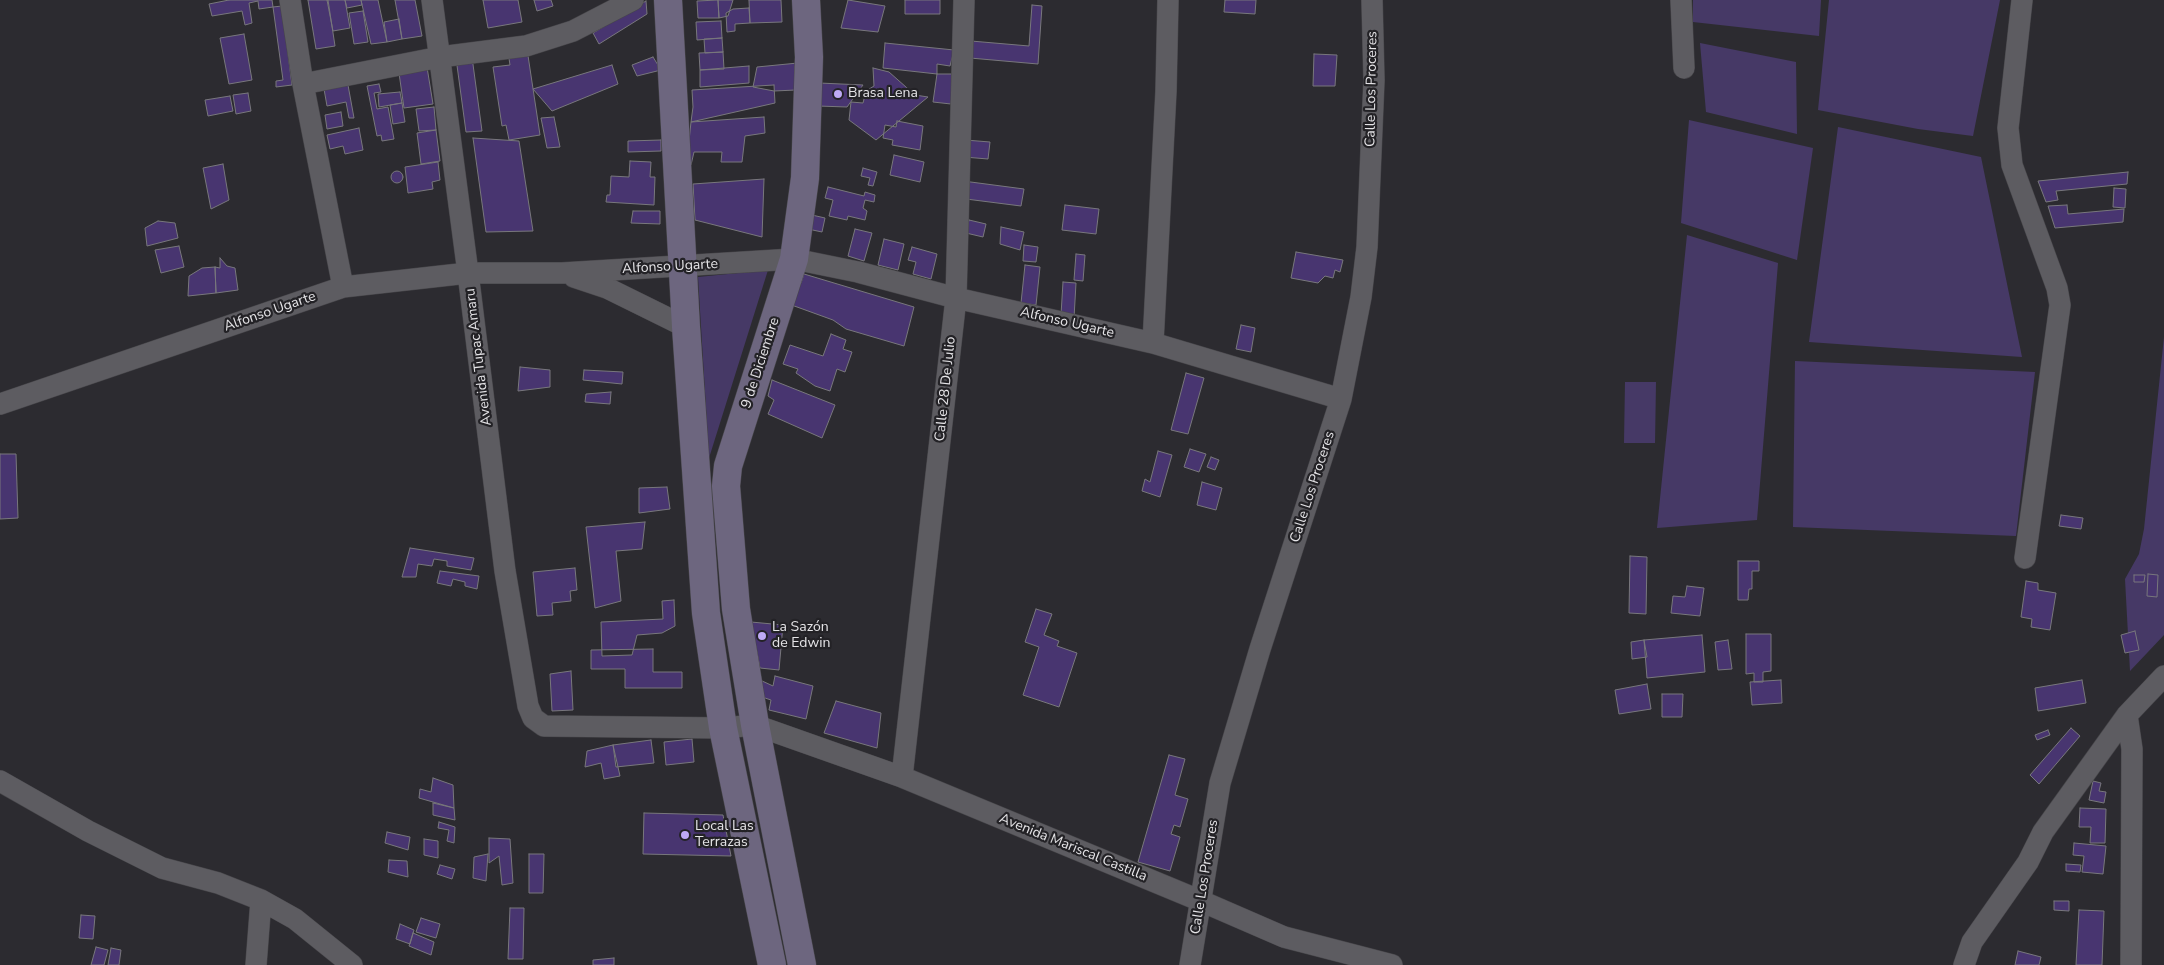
<!DOCTYPE html>
<meta charset="utf-8">
<style>
body{margin:0}
canvas{display:block;background:#2c2b30}
</style>
<canvas width="2164" height="965"></canvas>
<script>
const c = document.querySelector('canvas').getContext('2d');
c.lineJoin = 'round';
function fill(path, color) {
  c.fillStyle = color;
  c.fill(path, 'evenodd');
}
function shape(rows) {
  const path = new Path2D();
  for (const r of rows) {
    if (r.length === 3) {
      path.moveTo(r[0] + r[2], r[1]);
      path.arc(r[0], r[1], r[2], 0, 2 * Math.PI);
      continue;
    }
    path.moveTo(r[0], r[1]);
    for (let i = 2; i < r.length; i += 2) path.lineTo(r[i], r[i + 1]);
  }
  return path;
}
function stroke(path, color, width, dash) {
  c.strokeStyle = color;
  c.lineWidth = width;
  c.lineCap = dash ? 'butt' : 'round';
  c.setLineDash(dash || []);
  c.stroke(path);
}
function label(font, color, halo, rows, align = 'center') {
  c.font = font + ' "Nunito Sans",sans-serif';
  c.lineWidth = 4.5;
  c.setLineDash([]);
  c.textBaseline = 'middle';
  c.strokeStyle = halo;
  c.fillStyle = color;
  for (const [text, x, y, turn = 0] of rows) {
    c.save();
    c.translate(x, y);
    c.rotate((+turn || 0) * Math.PI / 180);
    c.textAlign = isNaN(turn) ? turn : align;
    if (halo) c.strokeText(text, 0, 0);
    c.fillText(text, 0, 0);
    c.restore();
  }
}
const green = shape([
 [1693,0,1821,0,1819,36,1693,22],
 [1829,0,2000,0,1973,136,1918,129,1818,110],
 [1700,43,1796,62,1797,134,1706,112],
 [1689,120,1813,148,1797,260,1681,223],
 [1838,127,1981,157,2022,357,1809,342],
 [1687,235,1778,263,1757,520,1657,528],
 [768,270,709,458,698,277],
 [2164,337,2164,635,2130,671,2125,579,2139,554,2144,529],
 [1795,361,2035,372,2016,536,1793,527],
 [1625,382,1656,382,1655,443,1624,443]
]);
const building = shape([
 [229,0,272,0,273,7,259,9,258,1,249,3,252,23,245,25,242,11,212,16,209,4,229,0],
 [308,0,328,0,335,46,316,49,308,0],
 [327,0,345,0,350,28,333,31,327,0],
 [345,0,361,0,362,5,347,8,345,0],
 [361,0,378,0,387,42,371,44,361,0],
 [395,0,415,0,422,36,402,39,395,0],
 [483,0,518,0,522,22,488,28,483,0],
 [534,0,551,0,553,6,537,11,534,0],
 [718,0,733,0,728,16,719,18,718,0],
 [718,0,719,18,698,18,697,1,718,0],
 [749,0,781,0,782,22,750,23,749,0],
 [848,0,885,6,878,32,841,28,848,0],
 [905,0,940,0,940,14,905,14,905,0],
 [1225,0,1256,0,1255,14,1224,12,1225,0],
 [646,1,647,14,599,44,593,33,646,1],
 [1032,5,1042,6,1038,64,970,58,971,41,1029,46,1032,5],
 [282,6,292,85,276,87,276,81,283,80,273,7,282,6],
 [749,8,750,23,735,24,735,31,727,32,726,13,733,9,749,8],
 [363,11,368,42,354,44,349,13,363,11],
 [399,19,402,39,387,42,384,22,399,19],
 [721,21,722,38,697,40,696,22,721,21],
 [244,34,252,80,229,84,220,38,244,34],
 [722,38,723,52,705,53,704,39,722,38],
 [885,43,954,50,950,66,937,64,937,74,883,68,885,43],
 [527,49,540,135,509,140,506,125,502,126,493,67,510,65,508,52,527,49],
 [723,52,724,69,700,70,699,53,723,52],
 [1314,54,1337,55,1335,86,1313,86,1314,54],
 [472,57,482,131,466,132,456,58,472,57],
 [653,57,661,70,637,76,632,65,653,57],
 [426,61,433,104,404,108,398,66,426,61],
 [798,63,795,66,796,90,774,91,753,87,757,67,798,63],
 [612,65,618,84,552,111,533,89,612,65],
 [749,66,749,83,700,87,700,70,749,66],
 [873,68,889,72,915,95,928,97,876,140,849,120,851,102,863,103,866,91,874,86,873,68],
 [937,74,954,74,951,104,933,102,937,74],
 [819,83,863,85,847,107,818,106,819,83],
 [379,84,381,92,374,93,377,109,388,107,394,139,382,141,381,135,377,136,367,86,379,84],
 [348,85,354,118,349,118,346,102,327,106,324,89,348,85],
 [774,85,775,103,691,122,693,107,692,90,774,85],
 [400,92,402,103,379,107,378,94,400,92],
 [248,93,251,111,236,114,233,95,248,93],
 [230,96,233,111,208,116,205,100,230,96],
 [402,103,405,122,393,124,390,105,402,103],
 [434,107,436,130,419,131,416,109,434,107],
 [341,112,343,126,327,129,325,115,341,112],
 [554,117,560,147,547,148,541,118,554,117],
 [764,117,765,133,745,136,742,162,721,162,722,152,694,152,691,165,679,165,689,141,691,122,764,117],
 [897,121,923,126,920,150,892,145,893,140,883,138,885,125,896,127,897,121],
 [359,128,363,150,345,154,343,146,330,149,327,135,359,128],
 [436,130,440,161,421,164,417,133,436,130],
 [473,138,519,141,533,231,486,232,473,138],
 [661,140,661,151,628,152,628,141,661,140],
 [965,140,990,142,988,159,964,157,965,140],
 [894,155,924,162,920,182,890,175,894,155],
 [630,161,651,162,650,177,655,177,654,205,606,202,607,195,610,195,611,176,629,177,630,161],
 [438,162,440,180,432,182,433,189,408,193,405,167,438,162],
 [223,164,229,200,211,209,203,168,223,164],
 [863,168,877,172,873,186,868,185,870,178,861,176,863,168],
 [397,177,6],
 [2128,172,2127,184,2056,191,2058,200,2046,202,2038,181,2128,172],
 [764,179,762,237,695,220,693,184,764,179],
 [963,181,1024,189,1021,206,966,199,963,181],
 [828,187,864,196,865,192,875,195,874,202,865,200,863,208,867,211,865,220,848,216,847,220,829,216,833,200,825,198,828,187],
 [2114,188,2126,189,2125,208,2113,207,2114,188],
 [1065,205,1099,209,1096,234,1062,230,1065,205],
 [2067,205,2068,214,2124,209,2123,222,2055,228,2048,206,2067,205],
 [633,211,660,211,660,224,631,223,633,211],
 [812,215,825,218,822,232,808,229,812,215],
 [969,220,986,224,983,237,966,233,969,220],
 [158,221,175,223,178,238,147,246,145,228,158,221],
 [1001,227,1024,232,1020,250,1000,244,1001,227],
 [855,229,872,233,864,261,848,256,855,229],
 [884,239,904,244,898,270,878,265,884,239],
 [1024,245,1038,247,1036,262,1023,261,1024,245],
 [179,246,184,267,161,273,155,250,179,246],
 [912,247,937,254,931,279,913,274,916,262,908,260,912,247],
 [1296,252,1343,260,1340,272,1335,270,1333,278,1325,276,1318,283,1291,278,1296,252],
 [1076,254,1085,255,1083,281,1074,280,1076,254],
 [220,258,227,266,235,268,238,290,216,293,215,267,220,268,220,258],
 [1025,265,1040,267,1036,305,1021,303,1025,265],
 [215,267,216,293,188,296,189,276,202,268,215,267],
 [804,274,914,307,904,346,846,329,833,320,786,303,791,280,801,283,804,274],
 [1063,282,1076,283,1074,318,1061,315,1063,282],
 [1241,325,1255,328,1251,352,1236,349,1241,325],
 [831,334,846,340,843,349,852,352,845,372,837,369,830,391,815,386,796,373,798,369,783,364,790,345,823,356,831,334],
 [520,367,550,370,550,387,518,391,520,367],
 [584,370,623,372,622,384,583,380,584,370],
 [1186,373,1204,378,1188,434,1171,430,1186,373],
 [772,380,835,405,822,438,768,414,774,400,768,396,772,380],
 [611,392,610,404,585,402,586,394,611,392],
 [1190,449,1206,454,1199,472,1184,467,1190,449],
 [1158,451,1172,455,1160,497,1142,491,1145,479,1150,482,1158,451],
 [0,454,16,454,18,518,0,519,0,454],
 [1211,457,1219,460,1215,470,1207,467,1211,457],
 [1202,482,1222,488,1216,510,1197,505,1202,482],
 [667,487,670,509,639,513,639,488,667,487],
 [2061,515,2083,518,2081,529,2059,526,2061,515],
 [645,522,642,549,616,551,621,601,595,608,586,527,645,522],
 [410,548,474,558,471,570,447,566,447,561,434,559,432,566,418,564,416,577,402,577,410,548],
 [1630,556,1647,557,1646,614,1629,613,1630,556],
 [1738,561,1759,561,1759,571,1752,571,1752,589,1749,589,1748,600,1738,600,1738,561],
 [575,568,577,590,570,591,571,601,552,603,553,615,537,616,533,572,575,568],
 [440,571,479,576,477,589,465,586,465,582,453,579,451,586,437,583,440,571],
 [2148,574,2158,575,2157,597,2147,596,2148,574],
 [2134,575,2145,575,2144,582,2134,582,2134,575],
 [2026,581,2038,583,2038,590,2056,593,2050,630,2031,627,2032,619,2021,617,2026,581],
 [1687,586,1704,588,1700,616,1671,613,1673,596,1685,597,1687,586],
 [674,600,675,626,662,633,637,635,632,655,602,656,601,622,663,619,662,601,674,600],
 [1036,609,1052,614,1044,635,1059,641,1057,646,1077,653,1059,707,1023,695,1039,647,1025,642,1036,609],
 [751,622,783,625,779,670,760,668,751,622],
 [2135,631,2139,650,2125,653,2121,635,2135,631],
 [1746,634,1771,634,1771,671,1763,672,1763,682,1754,682,1754,673,1746,674,1746,634],
 [1702,635,1705,672,1647,678,1644,640,1702,635],
 [1644,640,1647,657,1632,659,1631,642,1644,640],
 [1728,640,1732,669,1718,670,1715,642,1728,640],
 [653,649,653,672,682,672,682,688,625,688,625,669,591,669,591,650,653,649],
 [571,671,573,710,552,711,550,674,571,671],
 [775,676,813,686,806,719,769,710,771,700,759,696,760,680,773,686,775,676],
 [1781,680,1782,703,1752,705,1750,682,1781,680],
 [2082,680,2086,703,2038,711,2035,688,2082,680],
 [1647,684,1651,709,1619,714,1615,690,1647,684],
 [1662,694,1683,694,1682,717,1662,717,1662,694],
 [836,701,881,713,877,748,824,733,836,701],
 [2071,728,2080,736,2039,784,2030,775,2071,728],
 [2048,730,2050,735,2037,740,2035,735,2048,730],
 [692,739,694,762,666,765,664,742,692,739],
 [651,740,654,763,616,767,613,745,651,740],
 [613,745,620,776,604,779,601,763,585,767,587,751,613,745],
 [1169,755,1185,759,1175,795,1188,799,1180,827,1174,825,1171,834,1180,837,1170,871,1138,862,1169,755],
 [433,778,453,785,454,808,419,798,420,789,431,792,433,778],
 [2093,781,2101,783,2099,791,2106,792,2104,803,2089,800,2093,781],
 [433,803,454,808,455,820,433,815,433,803],
 [2080,808,2106,809,2105,843,2090,843,2091,827,2079,827,2080,808],
 [644,813,723,815,731,856,643,854,644,813],
 [439,822,455,827,454,843,447,841,449,830,438,828,439,822],
 [387,832,410,837,408,850,385,843,387,832],
 [489,838,510,839,513,883,502,885,499,856,489,863,489,838],
 [424,839,438,841,438,858,424,855,424,839],
 [2074,843,2106,846,2103,874,2082,872,2084,856,2073,855,2074,843],
 [488,854,486,881,473,878,474,857,488,854],
 [529,854,544,854,543,893,529,893,529,854],
 [389,860,407,861,408,877,388,872,389,860],
 [2066,864,2081,865,2080,872,2066,871,2066,864],
 [440,865,455,869,452,879,437,874,440,865],
 [2054,901,2069,901,2069,911,2054,910,2054,901],
 [510,908,524,908,523,959,508,959,510,908],
 [2079,910,2104,911,2102,965,2076,965,2079,910],
 [81,915,95,916,93,939,79,938,81,915],
 [421,918,440,924,436,938,416,932,421,918],
 [400,924,414,930,410,944,396,939,400,924],
 [413,933,434,942,431,955,409,946,413,933],
 [96,947,108,950,104,965,91,965,96,947],
 [111,948,121,950,119,965,108,965,111,948],
 [2018,951,2041,957,2039,965,2015,965,2018,951],
 [614,958,614,965,593,965,593,960,614,958]
]);
const street = shape([
 [290,0,303,84,343,287],
 [432,0,468,273,505,571,528,706,533,718,544,726,723,728,755,725,902,777,1201,901,1284,937,1392,965],
 [1681,0,1684,68],
 [2022,0,2008,128,2012,165,2057,288,2060,305,2025,558],
 [303,84,440,57,526,46,573,31,633,0],
 [574,277,607,288,686,327],
 [1153,343,1166,91,1168,0],
 [0,404,343,287,468,273,562,273,794,259,858,272,956,298,1153,343,1341,399],
 [2127,715,2132,749,2131,965],
 [902,777,956,298,964,0],
 [0,781,88,831,162,868,218,883,261,900,295,919,352,965],
 [256,965,261,900],
 [1190,965,1220,783,1260,649,1341,399,1361,297,1367,247,1374,80,1372,0],
 [1964,965,1972,942,2028,862,2043,832,2127,715,2164,676]
]);
const secondary = shape([
 [668,0,686,327,706,613,723,728,772,965],
 [802,965,755,725,736,609,726,486,728,466,794,259,805,178,809,57,806,0]
]);
const markers = [
 [838,94,5,"#bea9f5"],
 [762,636,5,"#bea9f5"],
 [685,835,5,"#bea9f5"]
];
const streetNames = [
 ["Calle Los Proceres",1372,89,-89],
 ["Alfonso Ugarte",670,267,-3],
 ["Alfonso Ugarte",270,312,-19],
 ["Alfonso Ugarte",1067,323,13],
 ["Avenida Tupac Amaru",479,357,-97],
 ["9 de Diciembre",761,363,-72],
 ["Calle 28 De Julio",946,389,-84],
 ["Calle Los Proceres",1313,487,-72],
 ["Avenida Mariscal Castilla",1073,848,22],
 ["Calle Los Proceres",1205,877,-81]
];
const poiNames = [
 ["Brasa Lena",848,94],
 ["La Sazón",772,628],
 ["de Edwin",772,644],
 ["Local Las",695,827],
 ["Terrazas",695,843]
];
fill(green, '#463966');
fill(building, '#483570');
stroke(building, '#78777c', 1);
stroke(street, '#47464a', 22);
stroke(secondary, '#47464a', 29);
stroke(street, '#5d5c61', 21);
stroke(secondary, '#6d667f', 28);
for (const [x, y, r, color] of markers) {
  const dot = new Path2D();
  dot.arc(x, y, r, 0, 2 * Math.PI);
  c.fillStyle = color;
  c.fill(dot);
  stroke(dot, '#232226', 2);
}
label('14px', '#e5e4e7', '#232226', streetNames);
label('14px', '#e5e4e7', '#232226', poiNames, 'left');
</script>
